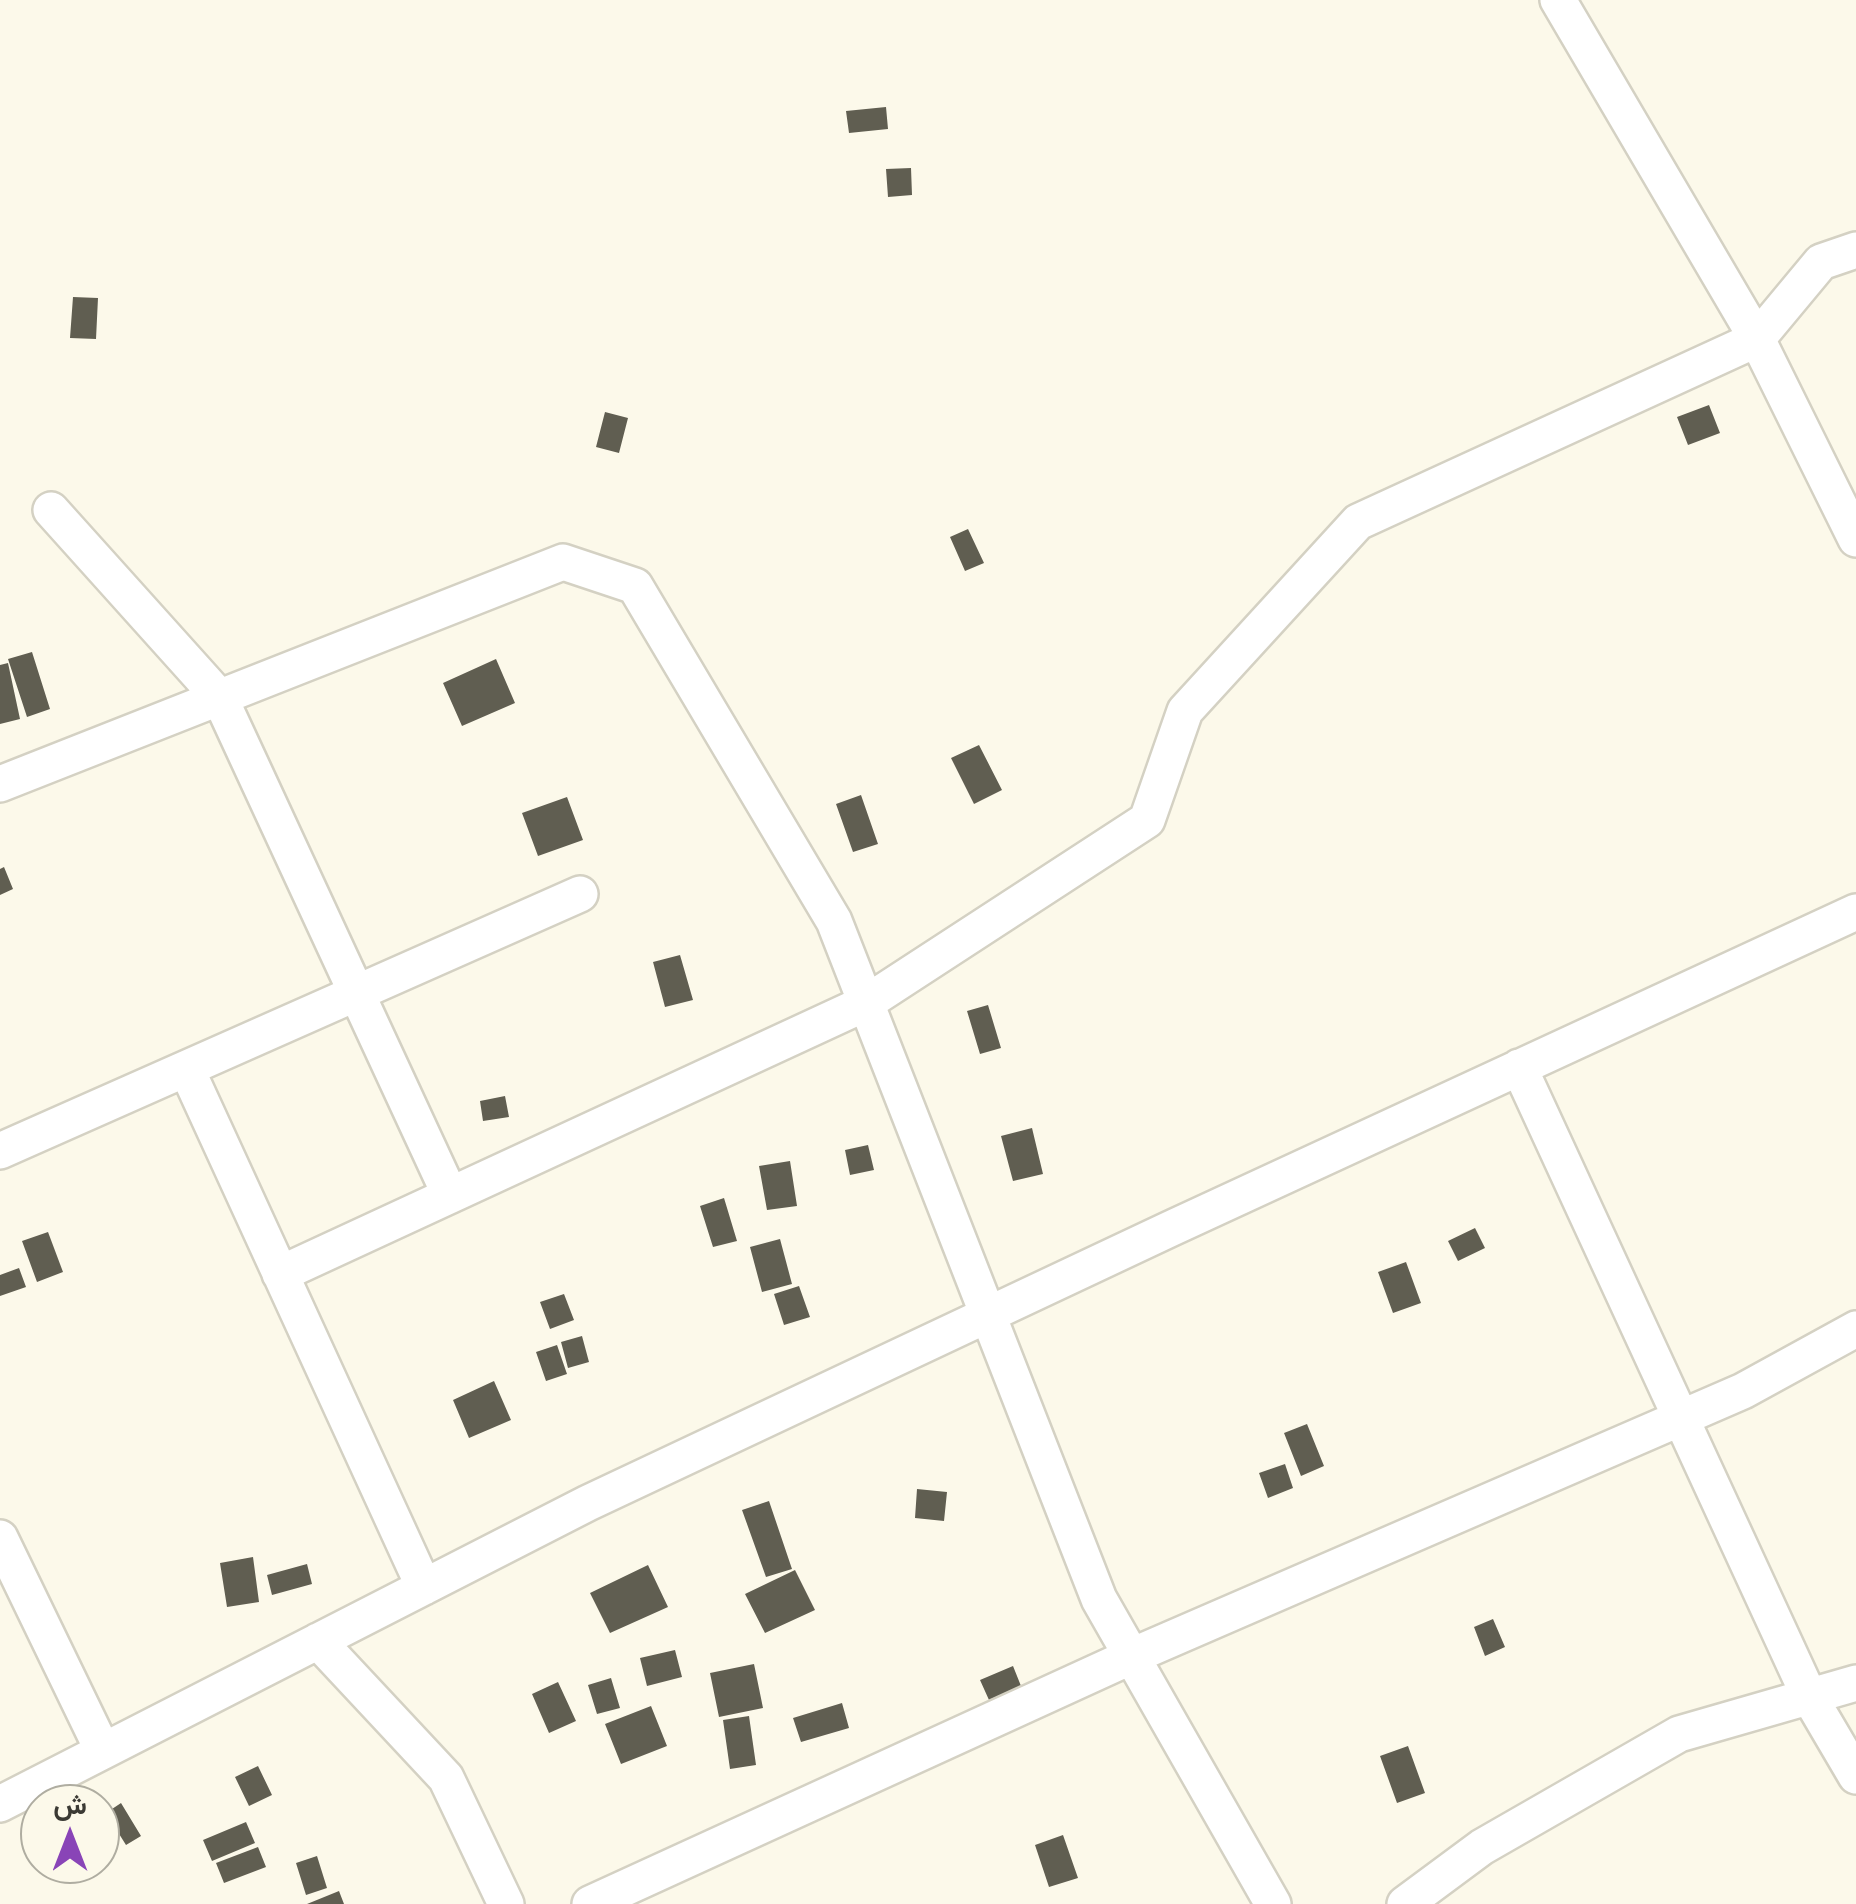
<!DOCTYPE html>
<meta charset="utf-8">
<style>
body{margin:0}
#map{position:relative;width:1856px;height:1904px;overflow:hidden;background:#fcf9ea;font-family:"Sofia Sans Condensed",Vazirmatn,sans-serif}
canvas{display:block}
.north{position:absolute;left:20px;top:1784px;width:100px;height:100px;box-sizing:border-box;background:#fcf9ea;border:2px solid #afada1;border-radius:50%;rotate:0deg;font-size:28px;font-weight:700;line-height:40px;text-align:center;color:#3b3a34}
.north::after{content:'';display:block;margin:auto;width:35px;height:45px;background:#8944b7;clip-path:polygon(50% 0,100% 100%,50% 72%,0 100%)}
</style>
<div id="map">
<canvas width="1856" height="1904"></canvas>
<div class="north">ش</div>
</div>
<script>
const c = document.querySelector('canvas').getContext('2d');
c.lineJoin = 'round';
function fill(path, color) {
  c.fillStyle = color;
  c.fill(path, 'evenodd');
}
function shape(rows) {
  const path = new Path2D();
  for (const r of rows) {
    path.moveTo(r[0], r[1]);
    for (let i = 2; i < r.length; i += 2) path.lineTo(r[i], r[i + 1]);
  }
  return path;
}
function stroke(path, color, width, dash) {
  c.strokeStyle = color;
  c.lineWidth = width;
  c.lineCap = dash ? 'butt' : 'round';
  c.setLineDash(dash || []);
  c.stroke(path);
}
const building = shape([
 [886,107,888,129,849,133,846,111],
 [911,168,912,195,888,197,886,169],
 [73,297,98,298,96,339,70,338],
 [1709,405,1720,433,1688,445,1677,417],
 [605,412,628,418,619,453,596,447],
 [968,529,984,563,965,571,950,537],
 [32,652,50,709,27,717,8,659],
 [496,659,515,703,462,726,443,683],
 [8,663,20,719,0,724,0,665],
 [979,745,1002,790,974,804,951,758],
 [861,795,878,844,853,852,836,804],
 [567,797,583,840,538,856,522,813],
 [4,867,13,889,0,895,0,869],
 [680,955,693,1000,665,1007,653,962],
 [988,1005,1001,1048,980,1054,967,1011],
 [505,1096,509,1117,483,1121,480,1101],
 [1032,1128,1043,1174,1013,1181,1001,1136],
 [868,1145,874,1170,850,1175,845,1150],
 [790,1161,797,1206,767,1210,759,1166],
 [724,1198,737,1241,713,1247,700,1206],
 [1475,1228,1485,1248,1458,1261,1448,1241],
 [48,1232,63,1272,37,1282,22,1241],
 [780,1239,792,1284,762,1292,750,1247],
 [1406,1262,1421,1303,1393,1313,1378,1272],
 [19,1268,26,1287,0,1296,0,1275],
 [799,1286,810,1317,784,1325,774,1294],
 [564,1294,574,1320,550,1329,540,1302],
 [582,1336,589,1362,568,1368,561,1342],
 [557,1345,567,1374,546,1381,536,1352],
 [494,1381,511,1420,469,1438,453,1400],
 [1307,1424,1324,1466,1301,1476,1284,1433],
 [1285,1464,1293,1488,1268,1498,1259,1473],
 [917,1489,947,1492,944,1521,915,1518],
 [769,1501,792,1569,766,1577,742,1510],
 [253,1557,259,1602,227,1607,220,1563],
 [307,1564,312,1584,272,1595,267,1575],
 [648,1565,668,1607,610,1633,590,1593],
 [795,1570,815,1610,765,1633,745,1594],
 [1493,1619,1505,1647,1485,1656,1474,1627],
 [675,1650,682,1677,647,1686,640,1658],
 [754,1664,763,1708,719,1717,710,1673],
 [1013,1666,1021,1686,989,1700,980,1680],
 [611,1678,620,1708,597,1714,588,1685],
 [558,1682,576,1721,549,1733,532,1694],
 [842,1703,849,1728,801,1742,793,1718],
 [651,1706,667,1746,621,1764,605,1724],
 [749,1716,756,1765,730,1769,723,1720],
 [1408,1746,1425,1793,1397,1803,1380,1756],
 [258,1766,272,1795,249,1806,235,1777],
 [121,1803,141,1836,126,1845,106,1813],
 [246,1822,255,1843,212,1861,203,1840],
 [1063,1835,1078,1878,1049,1887,1035,1845],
 [258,1847,266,1867,224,1883,216,1863],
 [317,1856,327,1888,306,1895,296,1863],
 [339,1891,344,1904,307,1904]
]);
const street = shape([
 [1558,0,1757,339,1856,539],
 [51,510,220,698,450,1195],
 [0,784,563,562,635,586,834,921,1099,1599,1273,1904],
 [1519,1067,1809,1696,1856,1776],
 [187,1070,424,1587],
 [0,1151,580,894],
 [280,1274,866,1003,1147,820,1185,711,1358,522,1757,339,1821,262,1856,250],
 [0,1538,103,1751],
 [318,1641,446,1778,506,1904],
 [0,1804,588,1503,1172,1228,1856,912],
 [590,1904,1132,1656,1743,1391,1856,1329],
 [1405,1904,1482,1847,1679,1734,1856,1683]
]);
fill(building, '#605e51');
stroke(street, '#d4d1c3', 40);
stroke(street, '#fff', 35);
</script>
